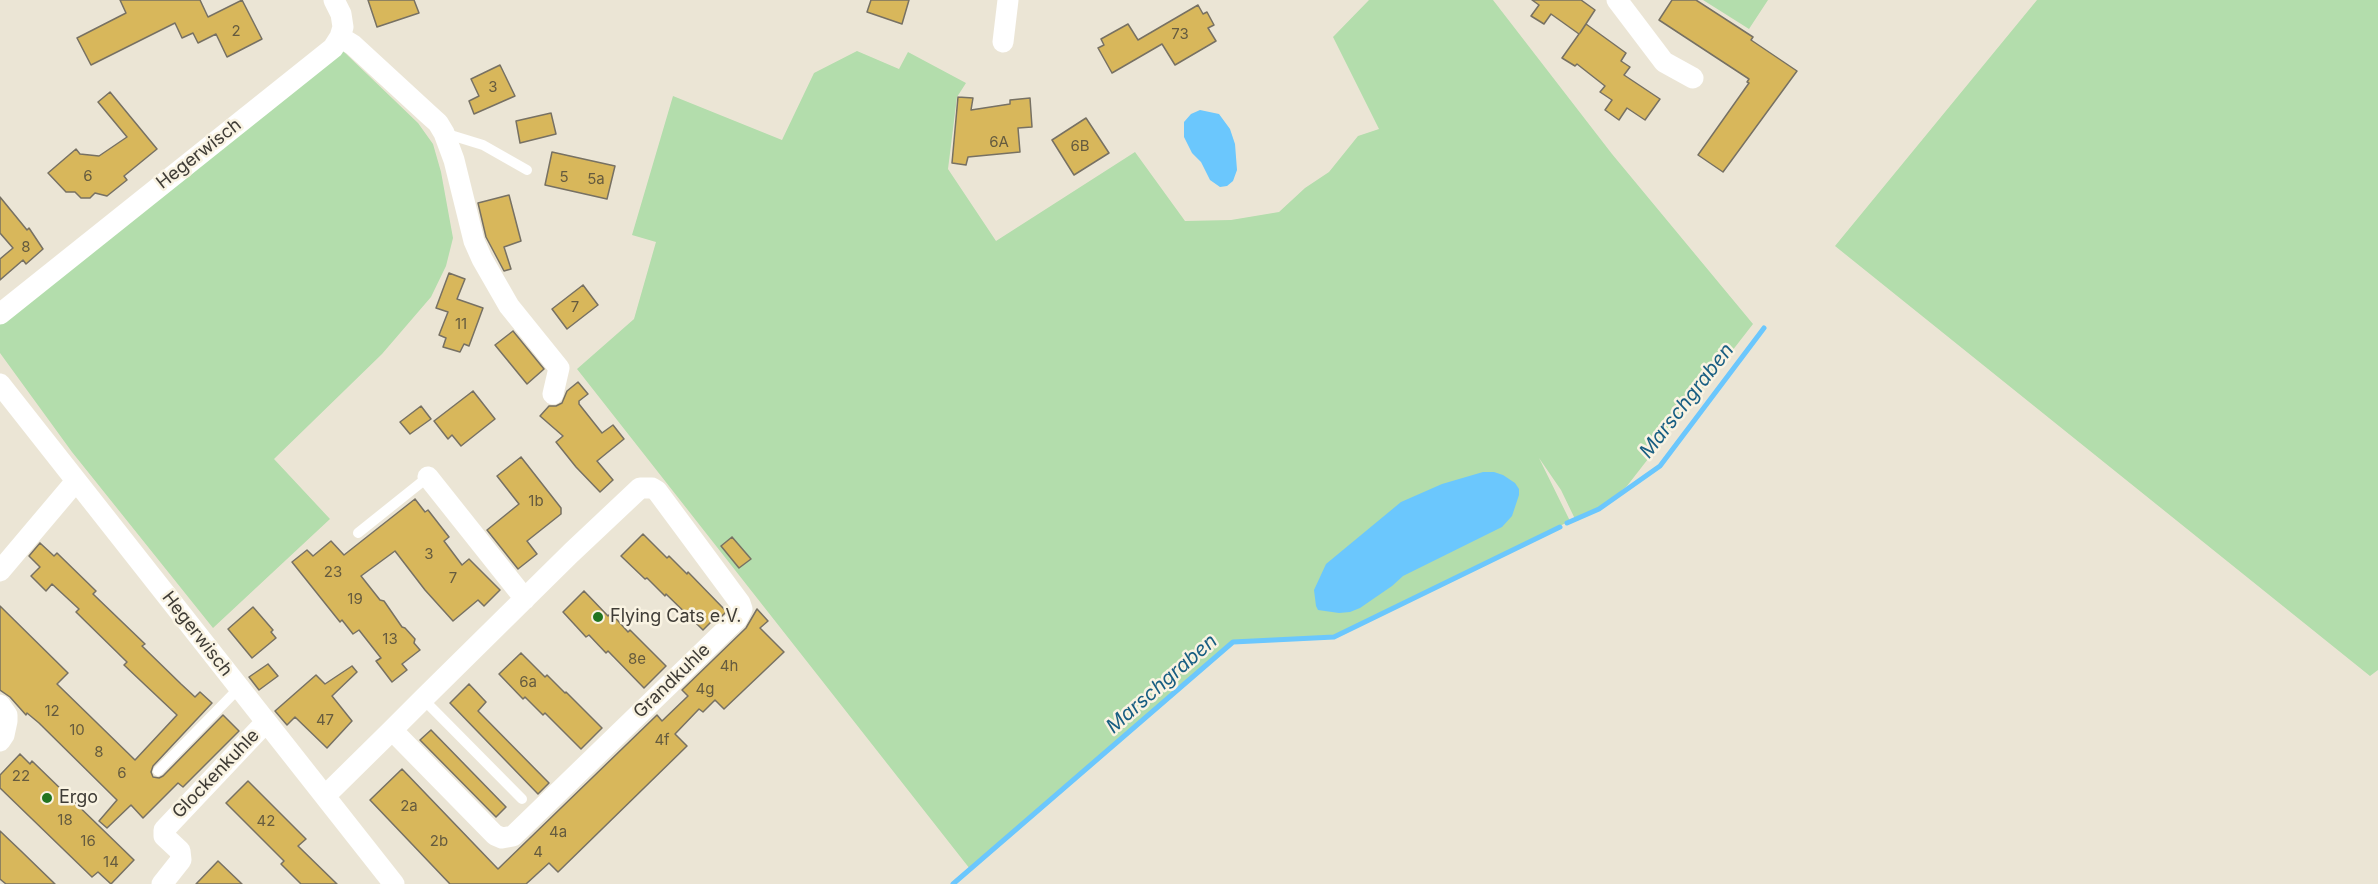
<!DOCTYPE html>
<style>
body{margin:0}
canvas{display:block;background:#ebe5d5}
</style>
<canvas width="2378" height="884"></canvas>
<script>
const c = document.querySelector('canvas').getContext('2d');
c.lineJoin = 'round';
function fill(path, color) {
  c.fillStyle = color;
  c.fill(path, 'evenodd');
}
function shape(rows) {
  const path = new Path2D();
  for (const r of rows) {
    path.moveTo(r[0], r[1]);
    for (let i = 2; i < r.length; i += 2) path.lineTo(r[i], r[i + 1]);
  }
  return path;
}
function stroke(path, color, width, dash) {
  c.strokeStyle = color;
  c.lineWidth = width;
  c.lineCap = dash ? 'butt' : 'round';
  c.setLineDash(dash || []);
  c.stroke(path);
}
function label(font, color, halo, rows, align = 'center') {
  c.font = font + ' Inter,sans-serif';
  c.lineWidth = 5;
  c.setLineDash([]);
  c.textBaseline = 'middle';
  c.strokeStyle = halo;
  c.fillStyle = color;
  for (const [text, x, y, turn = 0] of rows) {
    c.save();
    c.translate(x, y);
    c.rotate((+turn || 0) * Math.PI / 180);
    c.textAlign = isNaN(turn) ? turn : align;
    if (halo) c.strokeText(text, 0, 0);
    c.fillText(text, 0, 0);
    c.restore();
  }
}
const green = shape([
 [1369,0,1493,0,1612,154,1753,324,1627,486,1599,509,1575,519,1561,490,1539,458,1570,521,1334,637,1233,642,970,869,577,369,634,319,656,242,632,235,673,96,782,140,814,73,857,51,899,69,908,52,966,83,957,97,948,169,996,241,1135,152,1185,221,1231,220,1279,212,1305,188,1329,172,1358,136,1379,129,1333,37],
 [1703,0,1768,0,1749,29],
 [2037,0,2378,0,2378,670,2370,676,1835,246],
 [342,50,418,123,433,144,441,172,453,238,446,266,431,297,382,354,274,459,330,519,213,628,72,452,0,353,0,310]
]);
const water = shape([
 [1200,110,1219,114,1230,129,1235,144,1237,170,1233,181,1227,186,1220,187,1210,180,1201,162,1192,153,1184,137,1184,122,1191,114],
 [1483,472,1494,472,1503,475,1515,483,1519,489,1519,495,1512,516,1502,527,1403,576,1392,586,1360,608,1350,612,1339,613,1318,610,1316,606,1314,590,1326,564,1401,502,1442,484]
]);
const stream = shape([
 [1567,523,1599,509,1660,466,1764,328],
 [953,884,1233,642,1334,637,1560,527]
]);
const building = shape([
 [120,0,200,0,208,17,242,0,262,39,227,57,216,34,198,43,193,33,182,38,175,23,91,65,77,38,126,13,120,0],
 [368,0,414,0,419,13,377,27,368,0],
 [871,0,909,0,902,24,867,12,871,0],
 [1532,0,1581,0,1595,10,1580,33,1586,24,1626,53,1621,61,1630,67,1624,75,1660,99,1645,120,1627,108,1619,120,1605,110,1612,100,1600,92,1605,86,1577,64,1575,66,1562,58,1579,34,1551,14,1544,24,1531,16,1539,5,1532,0],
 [1672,0,1696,0,1753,37,1751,40,1797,71,1723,172,1698,155,1749,83,1747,82,1749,79,1659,20,1672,0],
 [1198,5,1203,14,1207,12,1214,25,1208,28,1216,41,1175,65,1162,44,1112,73,1098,48,1104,45,1101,39,1128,24,1138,40,1198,5],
 [500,65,515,96,474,114,469,101,479,96,471,79,500,65],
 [110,92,157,149,124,176,127,180,107,196,95,193,90,198,81,198,75,192,66,192,48,173,76,149,80,154,99,156,127,137,98,102,110,92],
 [958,97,973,98,971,110,1010,104,1010,100,1030,98,1032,127,1018,128,1020,152,968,157,966,165,952,163,958,97],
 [551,113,556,134,520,143,516,121,551,113],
 [1086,118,1109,153,1074,175,1052,140,1086,118],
 [552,152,615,166,607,199,545,185,552,152],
 [509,195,521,241,504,247,511,269,504,271,486,237,478,203,509,195],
 [0,197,27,230,29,228,43,249,26,264,23,260,0,280,0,259,13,248,0,233,0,197],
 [449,273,465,279,457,299,483,308,469,346,464,344,460,352,443,347,446,338,439,335,448,312,436,308,449,273],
 [583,285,598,305,567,329,552,309,583,285],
 [513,331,544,369,527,384,495,345,513,331],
 [578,382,588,394,579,401,579,404,602,433,613,425,624,439,597,461,613,480,600,492,576,467,556,442,563,436,540,416,549,406,556,406,562,403,567,391,578,382],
 [473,391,495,419,461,446,452,435,448,439,434,421,473,391],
 [421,406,431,419,410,434,400,422,421,406],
 [521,457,561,508,561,514,527,541,537,554,518,569,487,530,519,504,497,476,521,457],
 [415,499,425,512,428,510,449,537,444,541,462,565,469,559,500,590,484,606,478,600,453,621,425,590,395,551,361,576,380,600,384,601,402,627,405,628,415,639,414,643,420,650,402,664,407,670,392,682,376,661,381,658,359,630,353,634,342,620,340,622,292,562,307,550,313,556,331,541,344,555,415,499],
 [643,534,667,558,669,556,687,574,688,572,724,609,727,607,727,611,716,622,714,619,703,630,666,594,665,596,647,578,645,579,621,556,643,534],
 [732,537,751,559,739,568,721,546,732,537],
 [40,543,54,556,57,553,96,591,93,594,145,644,142,646,181,684,195,697,200,692,212,703,153,766,151,772,153,777,159,778,163,776,223,715,239,731,183,787,178,783,143,818,131,805,107,828,99,821,117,800,39,723,27,713,26,715,10,697,0,690,0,606,68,673,57,684,135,760,177,715,124,665,127,662,76,612,79,609,52,584,46,591,31,576,40,567,29,556,40,543],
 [584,591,608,616,611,613,628,632,630,630,666,666,644,688,608,651,606,653,589,635,586,637,563,612,584,591],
 [253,607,273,630,271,632,276,638,252,658,228,629,253,607],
 [757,609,768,621,760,628,784,652,724,709,715,700,703,712,699,709,675,734,687,746,558,872,549,863,526,884,450,884,370,800,402,769,498,869,657,715,662,721,688,696,682,690,746,628,757,609],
 [521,653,545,677,547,675,565,693,566,692,602,728,581,749,545,713,543,715,525,697,523,699,499,674,521,653],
 [268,664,278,676,259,690,249,677,268,664],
 [352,666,357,672,332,696,352,721,327,748,295,717,287,725,275,711,316,675,325,684,352,666],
 [469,684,486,702,478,711,549,783,538,794,450,703,469,684],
 [431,730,506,807,496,817,420,740,431,730],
 [20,754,30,764,32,761,134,860,111,884,98,872,92,877,0,788,0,775,20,754],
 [248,781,306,839,298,846,337,884,301,884,281,864,284,861,226,803,248,781],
 [0,831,21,851,55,884,6,884,0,879,0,831],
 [218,861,242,884,196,884,218,861]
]);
const lane = shape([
 [444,133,483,145,527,170],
 [358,533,428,477],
 [423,699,522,799],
 [158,771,239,688]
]);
const street = shape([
 [1617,0,1664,62,1693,78],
 [340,37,353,45,428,114,438,123,444,133,454,160,474,241,482,259,509,306,559,368,553,394],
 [1003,42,1008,0],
 [0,314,333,48,340,37,343,27,341,14,334,0],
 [0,384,394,884],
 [428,477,525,599],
 [0,571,76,481],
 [0,705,7,715,7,721,4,735,0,741],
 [325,796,392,730,423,699,571,553,640,488,652,488,657,491,740,603,742,609,737,619,513,836,502,838,495,835,392,730],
 [162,884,181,860,180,851,164,836,164,830,266,722]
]);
const markers = [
 [598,617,6,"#227520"],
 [47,798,6,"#227520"]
];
const numberNames = [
 ["2",236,31],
 ["73",1180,34],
 ["3",493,87],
 ["6A",999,142],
 ["6B",1080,146],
 ["6",88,176],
 ["5",564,177],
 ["5a",596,179],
 ["8",26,247],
 ["7",575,307],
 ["11",461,324],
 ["1b",536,501],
 ["3",429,554],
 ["23",333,572],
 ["7",453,578],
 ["19",355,599],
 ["13",390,639],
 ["8e",637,659],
 ["4h",729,666],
 ["6a",528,682],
 ["4g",705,689],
 ["12",52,711],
 ["47",325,720],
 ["10",77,730],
 ["4f",662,740],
 ["8",99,752],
 ["6",122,773],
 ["22",21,776],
 ["2a",409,806],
 ["18",65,820],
 ["42",266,821],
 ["4a",558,832],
 ["16",88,841],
 ["2b",439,841],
 ["4",538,852],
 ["14",111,862]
];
const streetNames = [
 ["Hegerwisch",199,154,-38],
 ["Hegerwisch",197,634,52],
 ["Grandkuhle",672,681,-44],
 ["Glockenkuhle",216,774,-46]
];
const poiNames = [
 ["Flying Cats e.V.",610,617],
 ["Ergo",59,798]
];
const waterNames = [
 ["Marschgraben",1687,401,-52],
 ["Marschgraben",1162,684,-41]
];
fill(green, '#b3ddac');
fill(water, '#6bc7fd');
stroke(stream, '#6bc7fd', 5);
fill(building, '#d8b75b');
stroke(building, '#777163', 1.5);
stroke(lane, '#fff', 10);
stroke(street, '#fff', 21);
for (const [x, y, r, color] of markers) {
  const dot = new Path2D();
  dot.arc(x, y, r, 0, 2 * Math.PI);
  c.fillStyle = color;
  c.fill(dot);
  stroke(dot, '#f9f3e2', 2);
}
label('15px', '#655b3f', null, numberNames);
label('18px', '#3f3c36', '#f9f3e2', streetNames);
label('18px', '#3f3c36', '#f9f3e2', poiNames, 'left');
label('italic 20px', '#185e82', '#f9f3e2', waterNames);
</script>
